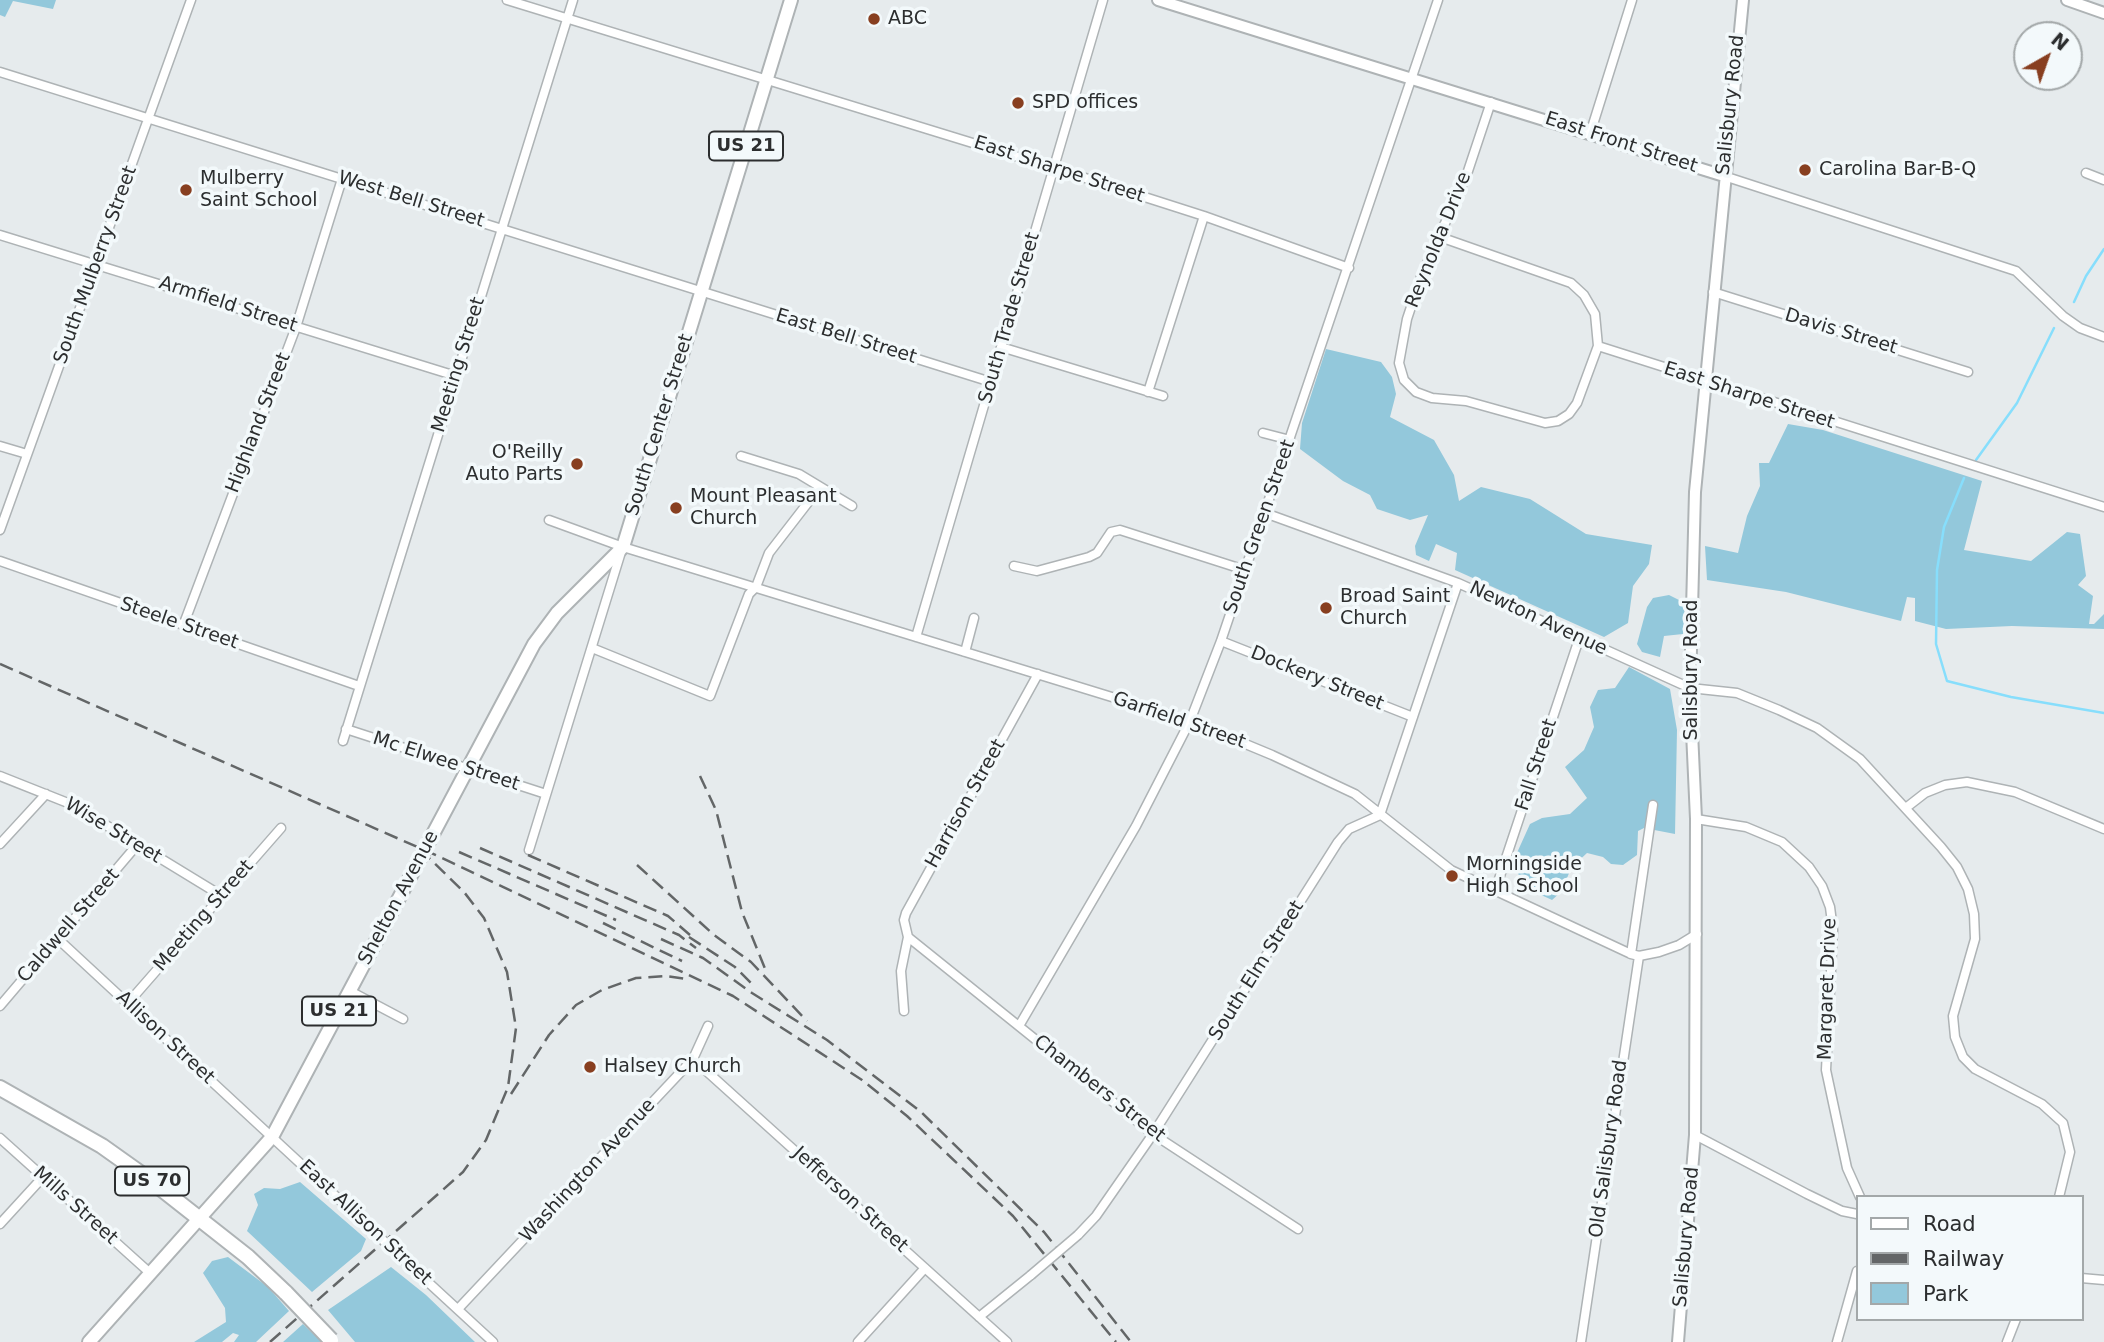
<!DOCTYPE html>
<style>
body{margin:0}
#map{position:relative;width:2104px;height:1342px;overflow:hidden;background:#e6ebed;font-family:"DejaVu Sans",sans-serif}
canvas{display:block}
.legend{position:absolute;left:1856px;top:1195px;width:228px;height:126px;box-sizing:border-box;background:#f3f9fb;border:2px solid #a3a8a9;margin:0;padding:9px 12px;list-style:none;font-size:21px;color:#2c2e2f}
.legend li{display:flex;align-items:center;gap:14px;height:35px}
.legend b{width:35px;border:2px solid #a3a8a9}
.north{position:absolute;left:2013px;top:21px;width:70px;height:70px;box-sizing:border-box;background:#f3f9fb;border:2px solid #a3a8a9;border-radius:50%;rotate:40deg;font-size:19px;font-weight:700;line-height:28px;text-align:center;color:#2c2e2f}
.north::after{content:'';display:block;margin:auto;width:24px;height:32px;background:#883f20;clip-path:polygon(50% 0,100% 100%,50% 72%,0 100%)}
</style>
<div id="map">
<canvas width="2104" height="1342"></canvas>
<ul class="legend">
<li><b style="height:9px;background:#fff"></b>Road</li>
<li><b style="height:9px;background:#636667"></b>Railway</li>
<li><b style="height:19px;background:#93c8db"></b>Park</li>
</ul>
<div class="north">N</div>
</div>
<script>
const c = document.querySelector('canvas').getContext('2d');
c.lineJoin = 'round';
function fill(path, color) {
  c.fillStyle = color;
  c.fill(path, 'evenodd');
}
function shape(rows) {
  const path = new Path2D();
  for (const r of rows) {
    path.moveTo(r[0], r[1]);
    for (let i = 2; i < r.length; i += 2) path.lineTo(r[i], r[i + 1]);
  }
  return path;
}
function stroke(path, color, width, dash) {
  c.strokeStyle = color;
  c.lineWidth = width;
  c.lineCap = dash ? 'butt' : 'round';
  c.setLineDash(dash || []);
  c.stroke(path);
}
function label(font, color, halo, rows, align = 'center') {
  c.font = font + ' "DejaVu Sans",sans-serif';
  c.lineWidth = 7;
  c.setLineDash([]);
  c.textBaseline = 'middle';
  c.strokeStyle = halo;
  c.fillStyle = color;
  for (const [text, x, y, turn = 0] of rows) {
    c.save();
    c.translate(x, y);
    c.rotate((+turn || 0) * Math.PI / 180);
    c.textAlign = isNaN(turn) ? turn : align;
    if (halo) c.strokeText(text, 0, 0);
    c.fillText(text, 0, 0);
    c.restore();
  }
}
const green = shape([
 [0,0,56,0,53,9,13,1,5,17,0,15],
 [1326,349,1381,362,1392,377,1396,394,1390,417,1434,440,1454,475,1459,501,1481,487,1530,499,1586,534,1652,545,1649,564,1633,586,1628,623,1604,637,1455,570,1457,553,1436,544,1429,561,1416,555,1415,546,1428,515,1410,520,1377,509,1370,495,1343,481,1300,449,1302,423],
 [1788,424,1823,430,1982,481,1964,550,2031,561,2067,532,2080,534,2086,576,2078,585,2093,596,2089,624,2094,624,2104,614,2104,629,2012,626,1946,629,1915,621,1915,598,1907,597,1901,621,1786,592,1707,580,1705,546,1738,553,1747,516,1760,486,1759,463,1769,463],
 [1669,595,1685,603,1683,634,1664,636,1660,657,1642,652,1637,644,1647,607,1653,598],
 [1629,667,1670,689,1677,730,1675,834,1644,828,1638,831,1637,855,1623,865,1611,864,1603,857,1587,853,1571,868,1562,891,1552,900,1520,885,1516,855,1530,824,1542,818,1570,814,1587,798,1565,767,1584,750,1594,727,1590,707,1598,690,1615,688],
 [300,1182,366,1239,361,1251,312,1292,247,1231,258,1205,254,1194,264,1188,280,1189],
 [228,1257,268,1287,289,1311,256,1342,234,1342,239,1335,233,1333,222,1342,194,1342,226,1322,225,1308,203,1273,212,1261],
 [391,1267,426,1295,475,1342,355,1342,328,1310],
 [303,1324,322,1342,283,1342]
]);
const stream = shape([
 [2074,302,2086,276,2104,249],
 [1976,460,2017,403,2054,328],
 [1964,478,1944,527,1937,570,1936,644,1947,681,2011,697,2104,713]
]);
const street = shape([
 [507,0,1054,168,1204,216,1349,268],
 [0,72,991,382],
 [1590,134,1632,0],
 [2086,173,2104,180],
 [1724,176,2016,271,2063,316,2080,328,2104,337],
 [0,235,456,376],
 [1440,237,1571,283,1584,295,1595,314,1598,346,1577,403,1569,414,1558,421,1545,423,1466,401,1432,398,1416,392,1404,380,1399,363,1407,319,1421,277,1467,174,1491,102],
 [1713,292,1968,372],
 [1598,346,2104,507],
 [1001,347,1163,396],
 [1148,392,1204,216],
 [1263,433,1290,440],
 [0,446,27,454],
 [741,456,799,474,852,506],
 [1265,513,1458,583,1690,688,1737,693,1779,710,1817,728,1860,759,1941,847,1957,867,1968,889,1974,914,1975,939,1953,1016,1955,1037,1963,1057,1975,1069,2042,1104,2063,1123,2070,1152,2059,1197],
 [549,520,623,547,1190,721,1272,755,1355,794,1451,870,1631,954,1639,956,1659,952,1679,945,1697,934],
 [0,530,191,0],
 [0,561,359,686],
 [1014,566,1037,571,1089,557,1097,553,1111,532,1120,530,1245,570],
 [183,626,296,327,342,179],
 [916,637,1103,0],
 [1221,641,1413,717],
 [592,648,710,696,749,594,756,587,769,553,820,487],
 [965,652,974,618],
 [1038,674,906,913,904,920,908,937,1153,1134,1298,1229],
 [346,729,546,794],
 [343,741,573,0],
 [0,776,73,805,222,896],
 [1907,807,1925,793,1945,785,1967,782,2015,792,2104,829],
 [1696,819,1746,827,1782,842,1809,867,1822,886,1830,907,1833,930,1826,1070,1847,1168,1860,1197],
 [0,844,46,794],
 [529,850,621,552],
 [1495,891,1579,639],
 [58,939,369,1227],
 [1631,954,1653,805],
 [350,991,403,1019],
 [128,1003,281,828],
 [0,1006,137,845],
 [904,1011,901,971,908,937],
 [1019,1026,1136,826,1190,721,1221,641,1438,0],
 [693,1059,1007,1342],
 [1695,1135,1807,1194,1842,1211,1857,1214],
 [0,1138,150,1273],
 [0,1224,43,1177],
 [1078,1235,1096,1216,1153,1134,1338,842,1349,829,1380,815,1458,583],
 [404,1260,493,1342],
 [2081,1278,2104,1280],
 [458,1309,693,1059,708,1026],
 [979,1317,1031,1275],
 [858,1342,925,1268],
 [1581,1342,1639,956],
 [1837,1342,1857,1271],
 [2007,1342,2016,1319]
]);
const secondary = shape([
 [1158,0,1724,176],
 [2067,0,2104,13],
 [1678,1342,1695,1135,1696,819,1690,688,1695,492,1743,0]
]);
const primary = shape([
 [89,1342,272,1137,534,644,557,613,623,547,791,0]
]);
const highway = shape([
 [0,1088,102,1146,154,1183,248,1257,286,1293]
]);
const rail = shape([
 [0,664,438,856,733,996,862,1080,907,1116,1013,1216,1116,1342],
 [700,776,716,810,742,912,766,971],
 [480,848,679,935,696,948],
 [459,852,616,920],
 [528,855,668,916,690,935],
 [637,865,714,935,751,962,807,1021],
 [603,923,682,961],
 [689,937,735,967,751,983],
 [661,939,703,958,752,993,827,1040,920,1111,1044,1232,1131,1342],
 [511,1094,549,1035,576,1005,602,990,636,978,666,976,686,979],
 [270,1342,463,1172,486,1140,508,1087,516,1028,507,972,484,918,464,892,428,857]
]);
const streetBridge = shape([
 [369,1227,404,1260],
 [1031,1275,1078,1235]
]);
const highwayBridge = shape([
 [286,1293,331,1340]
]);
const markers = [
 [874,19,7,"#883f20"],
 [1018,103,7,"#883f20"],
 [1805,170,7,"#883f20"],
 [186,190,7,"#883f20"],
 [577,464,7,"#883f20"],
 [676,508,7,"#883f20"],
 [1326,608,7,"#883f20"],
 [1452,876,7,"#883f20"],
 [590,1067,7,"#883f20"]
];
const shields = [
 [746,146,74],
 [339,1011,74],
 [152,1181,74]
];
const shieldNames = [
 ["US 21",746,146],
 ["US 21",339,1011],
 ["US 70",152,1181]
];
const poiNames = [
 ["ABC",888,19],
 ["SPD offices",1032,103],
 ["Carolina Bar-B-Q",1819,170],
 ["Mulberry",200,179],
 ["Saint School",200,201],
 ["O'Reilly",563,453,"right"],
 ["Auto Parts",563,475,"right"],
 ["Mount Pleasant",690,497],
 ["Church",690,519],
 ["Broad Saint",1340,597],
 ["Church",1340,619],
 ["Morningside",1466,865],
 ["High School",1466,887],
 ["Halsey Church",604,1067]
];
const streetNames = [
 ["Salisbury Road",1731,105,-84],
 ["East Front Street",1621,143,18],
 ["East Sharpe Street",1059,170,18],
 ["West Bell Street",411,200,17],
 ["Reynolda Drive",1439,240,-68],
 ["South Mulberry Street",96,265,-70],
 ["Armfield Street",228,305,18],
 ["South Trade Street",1010,318,-74],
 ["Davis Street",1841,332,17],
 ["East Bell Street",846,337,17],
 ["Meeting Street",459,365,-73],
 ["East Sharpe Street",1749,396,18],
 ["Highland Street",259,423,-69],
 ["South Center Street",660,425,-73],
 ["South Green Street",1260,527,-71],
 ["Newton Avenue",1538,619,25],
 ["Steele Street",179,624,19],
 ["Salisbury Road",1692,670,-90],
 ["Dockery Street",1317,679,22],
 ["Garfield Street",1179,721,19],
 ["Mc Elwee Street",446,762,18],
 ["Fall Street",1537,765,-72],
 ["Harrison Street",966,804,-61],
 ["Wise Street",113,831,31],
 ["Shelton Avenue",399,898,-62],
 ["Meeting Street",204,916,-49],
 ["Caldwell Street",69,926,-49],
 ["South Elm Street",1257,971,-58],
 ["Margaret Drive",1828,989,-88],
 ["Allison Street",165,1038,43],
 ["Chambers Street",1099,1089,38],
 ["Old Salisbury Road",1609,1149,-82],
 ["Washington Avenue",588,1171,-47],
 ["Jefferson Street",850,1200,42],
 ["Mills Street",75,1206,42],
 ["East Allison Street",365,1223,43],
 ["Salisbury Road",1687,1237,-85]
];
fill(green, '#93c8db');
stroke(stream, '#87defc', 2.5);
stroke(street, '#aeb3b5', 11);
stroke(secondary, '#aeb3b5', 14);
stroke(primary, '#aeb3b5', 16);
stroke(highway, '#aeb3b5', 18);
stroke(street, '#fff', 8);
stroke(secondary, '#fff', 10);
stroke(primary, '#fff', 12);
stroke(highway, '#fff', 14);
stroke(rail, '#636667', 2.5, [14, 7]);
stroke(streetBridge, '#aeb3b5', 11, []);
stroke(highwayBridge, '#aeb3b5', 18, []);
stroke(streetBridge, '#fff', 8);
stroke(highwayBridge, '#fff', 14);
for (const [x, y, r, color] of markers) {
  const dot = new Path2D();
  dot.arc(x, y, r, 0, 2 * Math.PI);
  c.fillStyle = color;
  c.fill(dot);
  stroke(dot, '#f3f9fb', 2.5);
}
for (const [x, y, w] of shields) {
  const box = new Path2D();
  box.roundRect(x - w / 2, y - 14.5, w, 29, 5);
  c.fillStyle = '#f3f9fb';
  c.fill(box);
  stroke(box, '#2c2e2f', 2);
}
label('bold 18px', '#2c2e2f', null, shieldNames);
label('19px', '#2c2e2f', '#f3f9fb', poiNames, 'left');
label('19px', '#2c2e2f', '#f3f9fb', streetNames);
</script>
